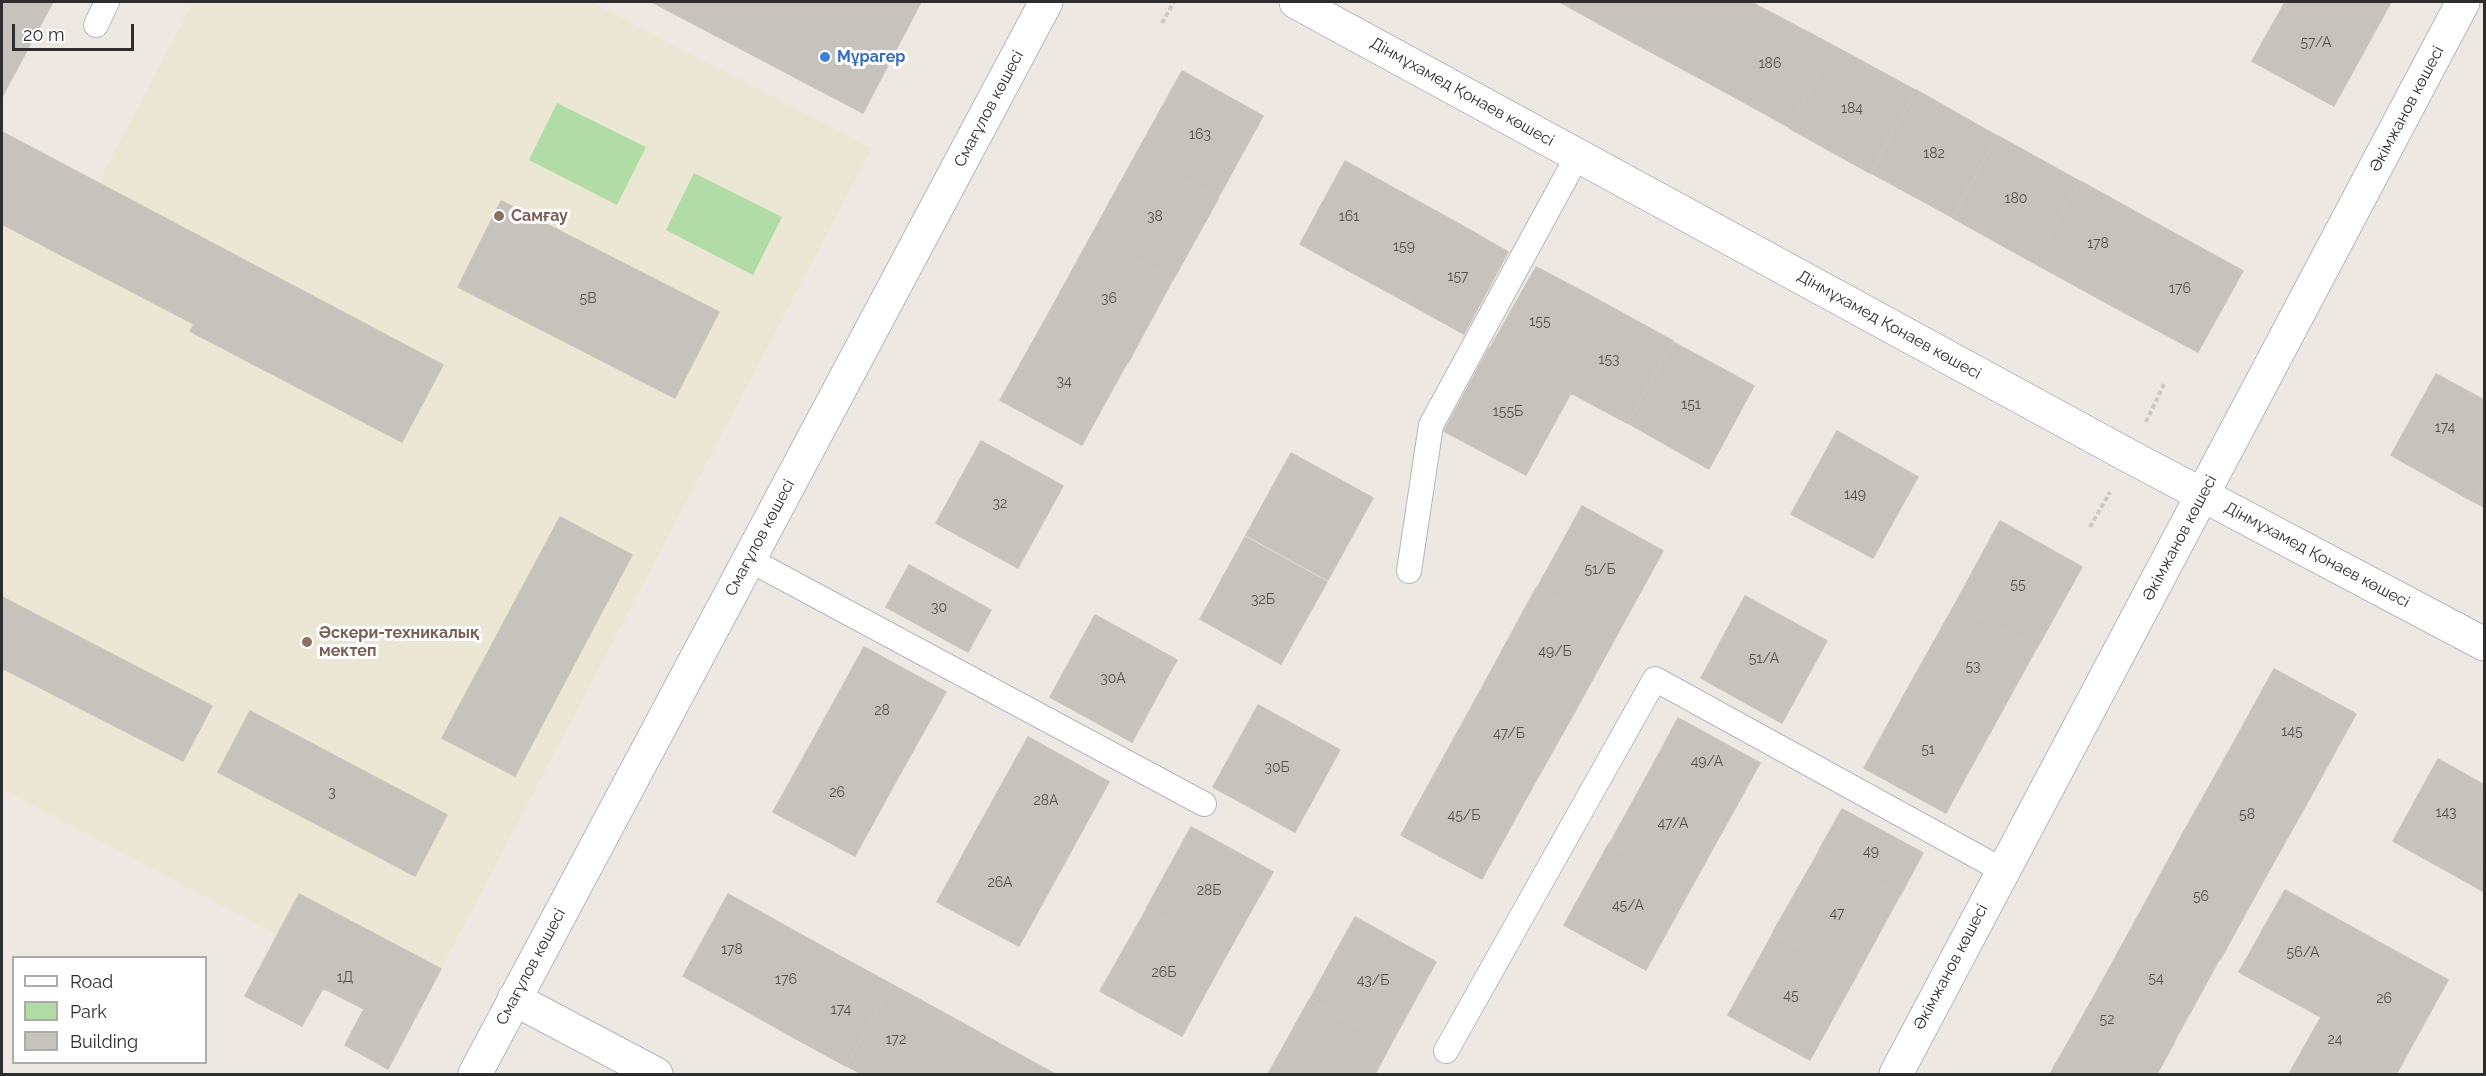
<!DOCTYPE html>
<meta charset="utf-8">
<style>
body{margin:0}
#map{position:relative;width:2486px;height:1076px;overflow:hidden;background:#ede9e2;font-family:Raleway,sans-serif}
canvas{display:block}
.frame{position:absolute;inset:0;border:3px solid #2d2d2d;pointer-events:none}
.legend{position:absolute;left:12px;top:956px;width:195px;height:108px;box-sizing:border-box;background:#fff;border:2px solid #ababab;margin:0;padding:8px 10px;list-style:none;font-size:18px;color:#2d2d2d}
.legend li{display:flex;align-items:center;gap:12px;height:30px}
.legend b{width:30px;border:2px solid #ababab}
.scale{position:absolute;left:12px;top:24px;width:122px;height:27px;box-sizing:border-box;border:3px solid #2d2d2d;border-top:0;padding-left:8px;font-size:18px;line-height:21px;white-space:nowrap;color:#2d2d2d;-webkit-text-stroke:4px #fff;paint-order:stroke}
</style>
<div id="map">
<canvas width="2486" height="1076"></canvas>
<div class="frame"></div>
<ul class="legend">
<li><b style="height:8px;background:#fff"></b>Road</li>
<li><b style="height:16px;background:#b2dca5"></b>Park</li>
<li><b style="height:16px;background:#c6c3bd"></b>Building</li>
</ul>
<div class="scale">20 m</div>
</div>
<script>
const c = document.querySelector('canvas').getContext('2d');
c.lineJoin = 'round';
function fill(path, color) {
  c.fillStyle = color;
  c.fill(path, 'evenodd');
}
function shape(rows) {
  const path = new Path2D();
  for (const r of rows) {
    path.moveTo(r[0], r[1]);
    for (let i = 2; i < r.length; i += 2) path.lineTo(r[i], r[i + 1]);
  }
  return path;
}
function stroke(path, color, width, dash) {
  c.strokeStyle = color;
  c.lineWidth = width;
  c.lineCap = dash ? 'butt' : 'round';
  c.setLineDash(dash || []);
  c.stroke(path);
}
function label(font, color, halo, rows, align = 'center') {
  c.font = font + ' Raleway,sans-serif';
  c.lineWidth = 6;
  c.setLineDash([]);
  c.textBaseline = 'middle';
  c.strokeStyle = halo;
  c.fillStyle = color;
  for (const [text, x, y, turn = 0] of rows) {
    c.save();
    c.translate(x, y);
    c.rotate((+turn || 0) * Math.PI / 180);
    c.textAlign = isNaN(turn) ? turn : align;
    if (halo) c.strokeText(text, 0, 0);
    c.fillText(text, 0, 0);
    c.restore();
  }
}
const education = shape([
 [193,2,591,2,872,148,441,969,299,894,277,935,2,789,2,132,98,183]
]);
const green = shape([
 [557,103,646,147,617,205,529,160],
 [694,173,782,217,753,275,666,230]
]);
const building = shape([
 [2,2,53,2,2,97,2,2],
 [652,2,921,2,863,113,652,2],
 [1560,2,1645,2,1625,38,1560,2],
 [1645,2,1751,2,1707,82,1625,38,1645,2],
 [1751,2,1834,46,1789,127,1707,82,1751,2],
 [2285,2,2338,2,2379,24,2334,106,2252,61,2285,2],
 [2339,2,2391,2,2379,24,2339,2],
 [1834,46,1915,90,1870,173,1789,128,1834,46],
 [1182,71,1263,116,1218,198,1136,154,1182,71],
 [1916,90,1997,136,1952,217,1871,173,1916,90],
 [2,132,443,365,402,442,190,331,194,324,2,224,2,132],
 [1998,136,2079,181,2034,263,1953,218,1998,136],
 [1136,154,1218,199,1173,280,1091,236,1136,154],
 [1345,161,1399,191,1353,273,1300,244,1345,161],
 [2080,181,2161,226,2116,308,2034,263,2080,181],
 [1399,191,1454,221,1408,303,1353,273,1399,191],
 [501,201,719,312,675,398,458,287,501,201],
 [1454,221,1508,252,1464,334,1408,303,1454,221],
 [2161,226,2243,271,2198,352,2116,308,2161,226],
 [1091,236,1172,281,1128,363,1046,318,1091,236],
 [1536,267,1591,296,1545,379,1490,348,1536,267],
 [1591,296,1673,341,1627,423,1545,379,1591,296],
 [1046,318,1127,363,1082,445,1000,400,1046,318],
 [1673,342,1754,386,1709,469,1628,423,1673,342],
 [1489,348,1571,393,1526,475,1444,431,1489,348],
 [2436,374,2484,400,2484,479,2472,501,2391,455,2436,374],
 [1837,431,1918,477,1873,558,1791,514,1837,431],
 [981,441,1063,486,1018,568,936,523,981,441],
 [1291,453,1373,498,1328,580,1246,535,1291,453],
 [2484,480,2484,507,2473,501,2484,480],
 [1582,506,1663,551,1618,633,1537,588,1582,506],
 [560,517,632,555,515,776,442,738,560,517],
 [2000,521,2082,567,2037,648,1955,604,2000,521],
 [1245,537,1327,582,1281,664,1200,619,1245,537],
 [909,565,991,610,968,652,886,607,909,565],
 [1536,588,1618,633,1573,715,1491,671,1536,588],
 [1745,596,1827,641,1782,723,1701,678,1745,596],
 [2,597,212,706,183,761,2,668,2,597],
 [1955,604,2036,649,1991,731,1909,686,1955,604],
 [1095,615,1177,660,1132,742,1050,697,1095,615],
 [864,647,946,692,900,774,819,729,864,647],
 [2274,669,2356,714,2311,796,2229,751,2274,669],
 [1491,671,1573,715,1527,797,1446,753,1491,671],
 [1909,686,1991,731,1946,813,1864,768,1909,686],
 [1258,705,1340,750,1295,832,1213,787,1258,705],
 [250,711,447,815,415,876,218,772,250,711],
 [1678,718,1760,763,1737,805,1655,761,1678,718],
 [819,729,900,774,855,856,773,812,819,729],
 [1028,737,1109,782,1064,864,982,820,1028,737],
 [2229,751,2311,796,2265,878,2183,833,2229,751],
 [1446,753,1527,797,1482,879,1401,835,1446,753],
 [2438,759,2484,785,2484,867,2474,886,2393,841,2438,759],
 [1655,761,1737,805,1691,888,1610,843,1655,761],
 [1842,809,1923,853,1900,896,1819,850,1842,809],
 [982,820,1064,864,1019,946,937,902,982,820],
 [1191,827,1273,872,1227,954,1146,909,1191,827],
 [2183,833,2265,878,2220,960,2138,916,2183,833],
 [1609,843,1691,888,1646,970,1564,925,1609,843],
 [1819,851,1900,895,1855,978,1773,932,1819,851],
 [2484,868,2484,892,2474,886,2484,868],
 [2285,890,2366,935,2321,1017,2239,972,2285,890],
 [299,894,441,969,388,1069,345,1045,364,1009,323,988,302,1026,245,996,299,894],
 [728,894,782,924,736,1005,683,976,728,894],
 [1146,910,1227,954,1182,1036,1100,991,1146,910],
 [2138,916,2219,960,2174,1042,2093,998,2138,916],
 [1355,917,1436,962,1391,1044,1310,999,1355,917],
 [782,924,836,954,791,1036,736,1005,782,924],
 [1773,933,1855,978,1810,1060,1728,1015,1773,933],
 [2366,935,2448,980,2403,1062,2321,1017,2366,935],
 [836,954,891,984,846,1066,791,1036,836,954],
 [891,984,946,1014,911,1074,862,1074,847,1066,891,984],
 [2093,998,2174,1043,2157,1074,2050,1074,2093,998],
 [1309,1000,1391,1044,1375,1074,1268,1074,1309,1000],
 [946,1014,1000,1044,983,1074,911,1074,946,1014],
 [2321,1017,2403,1062,2396,1074,2289,1074,2321,1017],
 [1000,1044,1055,1074,983,1074,1000,1044]
]);
const path = shape([
 [1162,23,1174,2],
 [2146,422,2164,384],
 [2090,527,2110,492]
]);
const lane = shape([
 [96,25,107,2],
 [748,559,1204,804],
 [1409,571,1431,425,1578,155],
 [1446,1051,1655,679,2002,870]
]);
const street = shape([
 [514,999,656,1074],
 [475,1074,1046,2]
]);
const secondary = shape([
 [1296,2,2129,456,2484,644],
 [1896,1074,2463,2]
]);
const markers = [
 [825,57,6,"#3f7fe0"],
 [499,216,6,"#8d6e63"],
 [307,642,6,"#8d6e63"]
];
const numberNames = [
 ["57/А",2316,43],
 ["186",1770,64],
 ["184",1852,109],
 ["163",1200,135],
 ["182",1934,154],
 ["180",2016,199],
 ["38",1155,217],
 ["161",1349,217],
 ["178",2098,244],
 ["159",1404,247],
 ["157",1458,277],
 ["176",2180,289],
 ["5В",588,299],
 ["36",1109,299],
 ["155",1540,322],
 ["153",1609,360],
 ["34",1064,382],
 ["151",1691,405],
 ["155Б",1508,412],
 ["174",2445,428],
 ["149",1855,495],
 ["32",1000,504],
 ["51/Б",1600,570],
 ["55",2018,585],
 ["32Б",1263,600],
 ["30",939,608],
 ["49/Б",1555,652],
 ["51/А",1764,659],
 ["53",1973,667],
 ["30А",1113,679],
 ["28",882,711],
 ["145",2292,732],
 ["47/Б",1509,734],
 ["51",1928,750],
 ["49/А",1707,762],
 ["30Б",1277,768],
 ["3",332,793],
 ["26",837,793],
 ["28А",1046,801],
 ["143",2446,813],
 ["58",2247,815],
 ["45/Б",1464,816],
 ["47/А",1673,824],
 ["49",1871,852],
 ["26А",1000,883],
 ["28Б",1209,891],
 ["56",2201,897],
 ["45/А",1628,906],
 ["47",1837,914],
 ["178",732,950],
 ["56/А",2303,953],
 ["26Б",1164,973],
 ["1Д",345,978],
 ["54",2156,979],
 ["176",786,980],
 ["43/Б",1373,981],
 ["45",1791,996],
 ["26",2384,999],
 ["174",841,1010],
 ["52",2107,1020],
 ["172",896,1040],
 ["24",2335,1040]
];
const shopNames = [
 ["Мұрагер",837,57]
];
const streetNames = [
 ["Дінмұхамед Қонаев көшесі",1462,92,29],
 ["Смағұлов көшесі",989,109,-62],
 ["Әкімжанов көшесі",2407,109,-62],
 ["Дінмұхамед Қонаев көшесі",1889,325,29],
 ["Смағұлов көшесі",760,538,-62],
 ["Әкімжанов көшесі",2180,538,-62],
 ["Дінмұхамед Қонаев көшесі",2317,555,28],
 ["Смағұлов көшесі",531,967,-62],
 ["Әкімжанов көшесі",1951,967,-62]
];
const educationNames = [
 ["Самғау",511,216],
 ["Әскери-техникалық",319,633],
 ["мектеп",319,651]
];
fill(education, '#ece7d4');
fill(green, '#b2dca5');
fill(building, '#c6c3bd');
stroke(building, '#c8c5bb', 1.5);
stroke(lane, '#b5b6bf', 26);
stroke(street, '#b5b6bf', 35);
stroke(secondary, '#b5b6bf', 35);
stroke(path, '#c8c8c8', 4, [4.5, 3]);
stroke(lane, '#fff', 24);
stroke(street, '#fff', 33);
stroke(secondary, '#fff', 33);
for (const [x, y, r, color] of markers) {
  const dot = new Path2D();
  dot.arc(x, y, r, 0, 2 * Math.PI);
  c.fillStyle = color;
  c.fill(dot);
  stroke(dot, '#fff', 2);
}
label('14px', '#535251', null, numberNames);
label('bold 16px', '#366cbe', '#fff', shopNames, 'left');
label('16px', '#2d2d2d', '#fff', streetNames);
label('bold 16px', '#785e54', '#fff', educationNames, 'left');
</script>
